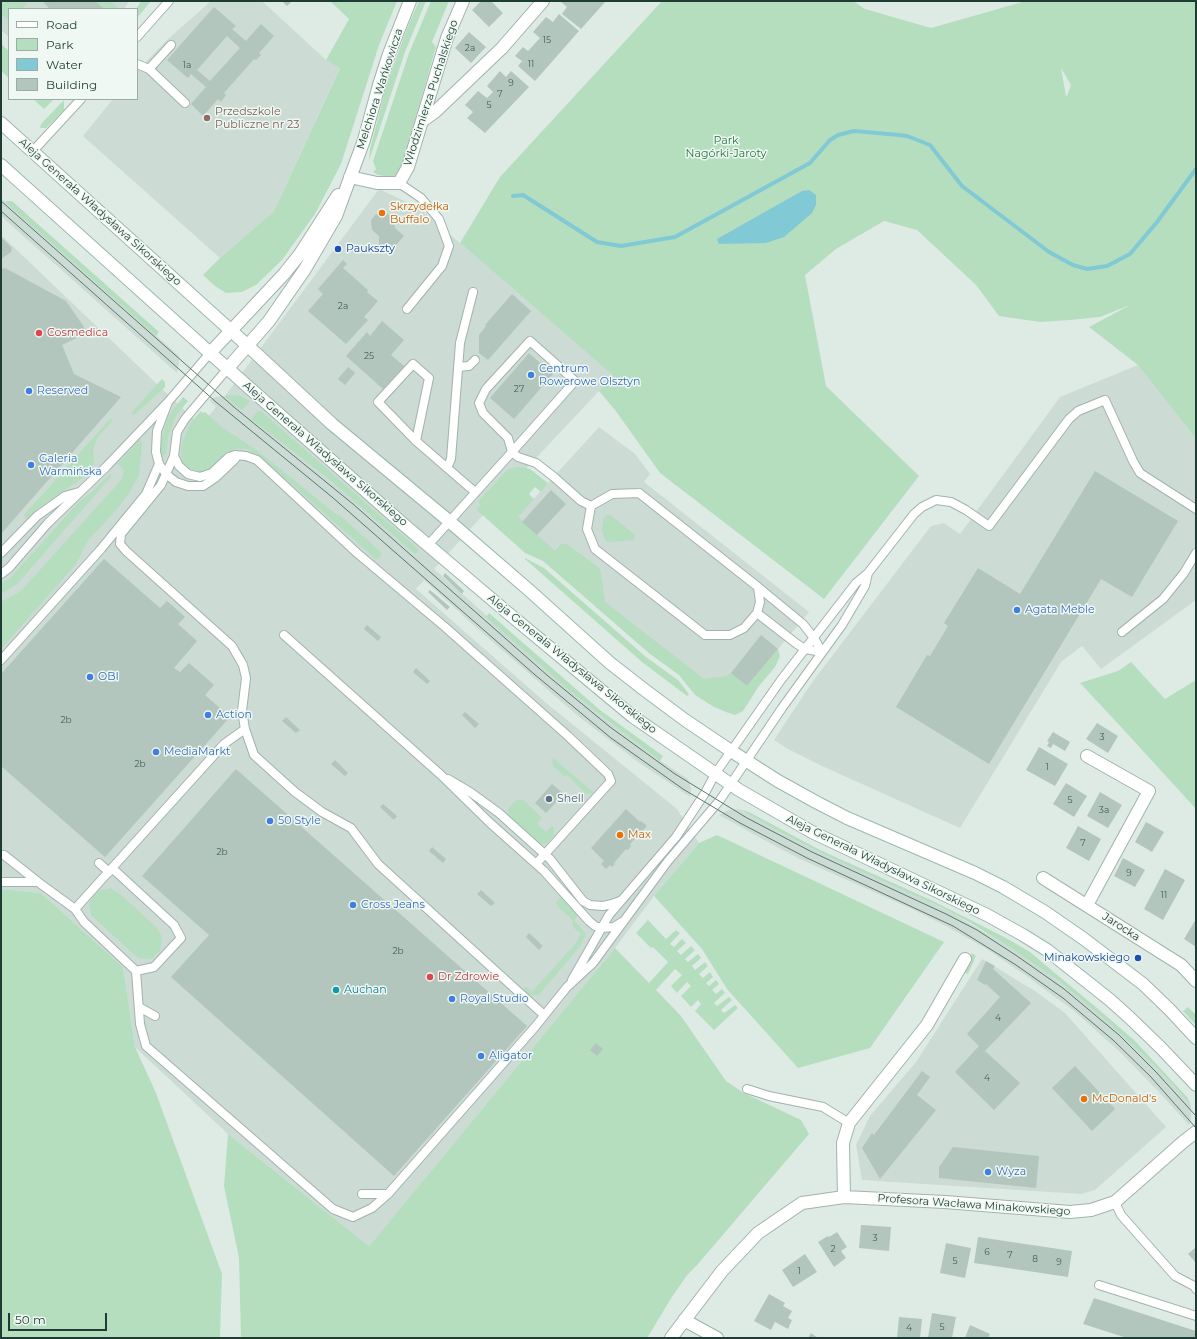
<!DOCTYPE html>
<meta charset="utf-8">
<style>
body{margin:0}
#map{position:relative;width:1197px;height:1339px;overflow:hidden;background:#deebe5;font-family:Montserrat,sans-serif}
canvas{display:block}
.frame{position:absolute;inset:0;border:2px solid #1e3c33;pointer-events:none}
.legend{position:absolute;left:8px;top:8px;width:130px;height:92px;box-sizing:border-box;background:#eff8f3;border:1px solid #9bada6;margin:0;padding:5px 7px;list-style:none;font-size:12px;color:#1e3c33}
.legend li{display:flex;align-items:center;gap:8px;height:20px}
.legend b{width:20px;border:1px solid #9bada6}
.scale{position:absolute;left:8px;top:1313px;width:99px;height:18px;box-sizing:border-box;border:2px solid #1e3c33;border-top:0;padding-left:5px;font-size:12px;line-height:14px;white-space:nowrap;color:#1e3c33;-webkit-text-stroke:3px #eff8f3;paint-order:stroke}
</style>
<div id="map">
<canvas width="1197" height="1339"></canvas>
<div class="frame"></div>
<ul class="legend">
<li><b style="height:5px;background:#fff"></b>Road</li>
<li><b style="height:11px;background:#b5debf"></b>Park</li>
<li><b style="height:11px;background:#81c9d5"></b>Water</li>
<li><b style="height:11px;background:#b3c6be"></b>Building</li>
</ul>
<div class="scale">50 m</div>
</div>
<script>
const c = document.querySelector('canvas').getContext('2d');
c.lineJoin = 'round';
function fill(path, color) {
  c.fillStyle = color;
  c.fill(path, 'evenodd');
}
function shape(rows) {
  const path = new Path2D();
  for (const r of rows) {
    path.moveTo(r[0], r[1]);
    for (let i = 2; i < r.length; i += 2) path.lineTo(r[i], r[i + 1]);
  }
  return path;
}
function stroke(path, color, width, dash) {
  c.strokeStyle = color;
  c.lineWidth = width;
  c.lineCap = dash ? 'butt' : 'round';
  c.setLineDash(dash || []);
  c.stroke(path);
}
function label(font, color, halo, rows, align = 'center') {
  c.font = font + ' Montserrat,sans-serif';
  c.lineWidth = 3;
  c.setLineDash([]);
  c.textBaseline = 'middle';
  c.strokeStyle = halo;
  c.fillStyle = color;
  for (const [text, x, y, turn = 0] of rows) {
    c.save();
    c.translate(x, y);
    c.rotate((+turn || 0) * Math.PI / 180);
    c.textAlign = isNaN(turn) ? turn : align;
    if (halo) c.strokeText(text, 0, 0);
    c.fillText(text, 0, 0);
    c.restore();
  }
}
const built = shape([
 [1,1,129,1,124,9,9,9,9,37,1,30],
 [211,1,262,1,326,60,340,67,274,211,220,258,83,136,113,99,137,99,137,71,167,40],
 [379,189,419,208,614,375,493,504,434,569,582,700,656,758,688,779,691,788,690,797,638,762,578,716,479,630,424,580,416,589,545,702,677,809,699,843,654,896,615,948,369,1246,228,1134,135,1047,123,967,41,893,1,889,1,235,201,426,216,407,209,400,215,397,225,396],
 [1,198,179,356,179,363,177,373,1,216],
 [1138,365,1196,439,1196,600,1101,669,1082,646,1061,662,960,828,822,766,788,749,774,740,813,681,931,526,944,523,960,534,1060,397],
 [599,427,635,454,650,474,644,482,809,612,747,686,734,705,508,527],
 [738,809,774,829,831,858,909,892,952,913,1023,955,1059,981,1091,1006,1123,1035,1158,1069,1191,1105,1191,1119,1189,1125,1158,1091,1119,1051,1074,1011,1028,977,985,948,946,926,912,909,802,860,775,846,719,815,728,810],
 [982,959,1035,991,1065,1013,1166,1127,1095,1190,1081,1194,862,1180,856,1145,870,1116,916,1062]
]);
const green = shape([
 [1,1,29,1,22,9,9,9,9,21,1,14],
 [95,1,110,1,119,9,104,9],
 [141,1,151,1,137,18,137,9,136,9],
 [332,1,397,1,379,45,341,164,315,214,282,260,256,285,242,292,226,293,215,286,203,275,220,258,274,211,340,68,326,60,349,19,331,2],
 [419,1,426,1,405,52,369,161,370,149,387,83,408,26],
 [431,1,449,1,432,42,436,47,401,169,395,176,390,177,378,175,373,172,376,169,373,161,409,53],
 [662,1,853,1,865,9,931,28,1026,1,1196,1,1196,439,1138,365,1089,327,1130,305,1100,317,1070,320,1040,322,999,316,976,285,917,230,884,221,836,249,805,275,826,386,919,476,824,599,660,473,615,410,599,391,613,375,460,243,500,177],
 [1061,68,1071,85,1067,96,1066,96],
 [1,44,9,51,9,78,1,71],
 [33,99,54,99,44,109],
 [64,100,64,110,46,128,40,128,41,124],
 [7,201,12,201,159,332,156,336,154,334,5,202],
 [162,379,165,382,165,387,134,415,131,413],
 [230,395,241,396,250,401,242,410,224,396],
 [183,397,188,401,176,416,169,434,166,454,161,456,159,453,160,445,167,420,171,412],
 [201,411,202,413,205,412,223,428,258,451,337,515,338,514,381,552,381,556,377,560,260,456,247,449,235,449,225,453,210,470,203,473,194,471,187,467,182,461,181,451,183,440,191,422],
 [258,411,261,411,418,549,418,551,415,554,330,480,254,421,251,419],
 [111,418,113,420,97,438,93,450,94,463,90,471,84,477,41,506,27,519,24,515],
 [140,439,142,443,139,475,129,493,118,508,87,542,76,564,1,649,1,602,21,591,122,479,124,470,118,464],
 [516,467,522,467,530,469,548,483,541,492,535,487,529,494,534,499,518,517,555,551,561,544,567,544,599,568,601,573,605,602,704,679,727,676,731,673,747,686,778,649,780,656,775,667,759,686,743,711,735,715,726,712,714,707,695,695,679,675,650,654,543,561,525,553,478,511,477,509,481,505,478,502,507,470],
 [111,473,111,477,17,584,4,592,1,592,1,584,10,578,79,502,92,492],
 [607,515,610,515,634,534,635,537,633,540,609,542,606,541,604,538,602,529,604,517],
 [525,558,544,568,646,657,678,680,689,694,687,696,642,662,525,559],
 [489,613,600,710,663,756,660,761,598,713,568,689,486,617],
 [1131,662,1165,699,1196,680,1196,809,1122,728,1080,683,1118,671],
 [553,758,593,792,592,794,585,793,567,775,564,776,553,766,552,760],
 [520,800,523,800,542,818,537,824,546,832,552,826,554,828,554,835,547,843,539,844,511,819,508,814,509,808,515,801],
 [739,809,749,812,820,850,933,901,1006,938,1030,952,1104,1014,1135,1041,1187,1097,1191,1105,1158,1069,1108,1022,1059,981,1014,950,971,923,941,907,831,858,774,829],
 [717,835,944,942,870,1048,798,1068,727,989,702,949,654,896,699,843],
 [110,888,121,895,156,927,162,937,160,951,151,959,139,958,130,951,91,915,89,903,98,891],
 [1,889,41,893,123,967,135,1047,156,1093,222,1274,220,1338,1,1338],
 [560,898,564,899,578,915,574,920,586,934,580,946,539,995,529,995,524,990,525,986,532,992,576,943,581,934,573,927,572,920,569,916,557,906,556,902],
 [648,920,666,939,676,930,680,933,670,944,674,947,682,939,686,943,677,951,681,955,691,946,695,950,685,959,688,962,698,954,701,958,692,966,695,970,705,962,708,966,699,974,703,978,710,972,713,977,706,983,709,986,716,980,719,984,712,990,716,994,722,989,725,993,714,1003,717,1006,729,997,732,1000,721,1010,724,1013,735,1005,738,1008,714,1030,695,1011,701,1004,698,1000,691,1007,681,996,691,986,687,982,677,993,671,986,682,975,675,969,656,990,681,1016,726,1081,744,1093,801,1120,809,1134,698,1264,688,1274,672,1297,647,1338,241,1338,239,1258,224,1186,228,1134,369,1246,615,948,649,983,668,962,653,947,651,948,636,933],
 [972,953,976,956,968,974,963,972],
 [1188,1007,1196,1015,1196,1025,1183,1011]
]);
const water = shape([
 [809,190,816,195,816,205,812,213,784,237,766,243,719,244,717,239,802,191]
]);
const stream = shape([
 [513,196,523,195,597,242,621,246,675,237,810,163,830,140,838,135,854,131,899,135,907,136,930,145,962,186,1049,252,1073,265,1087,269,1107,266,1130,254,1157,222,1196,169]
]);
const building = shape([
 [45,1,95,1,104,9,50,9,44,3],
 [282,1,292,1,287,6],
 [481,1,491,1,503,13,489,27,472,10],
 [560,1,606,1,581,29,562,14,567,7],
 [214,7,236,26,232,29,246,41,261,24,274,36,259,53,261,55,256,60,254,59,224,93,226,95,221,102,218,99,203,116,191,104,206,87,191,74,188,78,167,60],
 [227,36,240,48,210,81,197,70],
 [559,14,579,31,535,81,518,66,522,61,515,56,523,47,528,51,540,38,533,32,546,17,553,22],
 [469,32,486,47,471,63,455,48],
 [500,71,506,77,511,71,529,87,485,133,467,118,473,112,465,105,478,91,487,98,493,92,487,86],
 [387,213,394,220,395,228,404,236,389,253,379,245,379,236,372,230,371,220,376,214],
 [1,237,12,248,11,252,1,259],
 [343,260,347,264,343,268,368,290,367,292,378,301,364,317,368,320,346,344,308,311,323,294,318,289],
 [5,268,66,301,84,327,84,331,79,337,62,345,74,374,121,397,1,534,1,269],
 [512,294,531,311,488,360,479,353,479,335,486,326,485,325],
 [382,321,404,340,391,355,404,366,383,389,346,356,367,332,370,336],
 [529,353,553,374,514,419,490,398],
 [348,367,355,373,345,385,338,379],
 [1095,471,1178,521,1132,597,1101,579,989,764,896,707,927,655,930,656,948,626,944,623,978,568,1020,594],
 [551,490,566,504,537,535,522,522],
 [104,559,160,608,167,601,185,617,178,624,197,641,174,668,180,672,189,663,214,685,205,695,230,717,105,857,1,766,1,674],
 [445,573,464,591,462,594,443,576],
 [430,590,450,607,447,610,428,592],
 [367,625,381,637,378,641,364,629],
 [761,635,778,649,747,686,731,673],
 [416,668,430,681,427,684,413,672],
 [465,712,479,724,475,728,462,715],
 [286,717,300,730,296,733,282,721],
 [1097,723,1118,736,1108,753,1086,739],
 [1053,732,1070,742,1065,751,1053,744,1051,748,1047,746,1049,742,1047,741],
 [1039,747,1068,764,1055,786,1026,770],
 [335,760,348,773,345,776,331,764],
 [236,769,527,1026,394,1176,171,977,209,935,142,876],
 [1066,783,1087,796,1074,817,1053,804],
 [552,784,564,794,546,813,535,803],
 [1100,792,1122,805,1108,828,1087,816],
 [383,804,397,816,394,820,380,807],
 [626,809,640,822,641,821,647,826,630,844,631,846,628,850,626,849,614,863,615,864,612,867,610,865,606,869,601,864,604,861,591,848],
 [1146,822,1164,832,1152,852,1135,842],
 [1078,826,1101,839,1089,861,1066,848],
 [432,847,446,859,443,863,429,851],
 [1123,858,1145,870,1135,887,1114,876],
 [1165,869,1185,880,1163,920,1144,909],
 [481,890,495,903,491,906,477,894],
 [1196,919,1196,947,1184,939],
 [529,933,543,946,539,950,526,937],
 [986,961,995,966,993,969,1031,1003,985,1051,1020,1083,994,1110,955,1072,979,1046,967,1034,1000,997,986,984,985,985,977,980],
 [596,1043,603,1049,597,1056,590,1050],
 [1075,1066,1115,1109,1092,1131,1052,1088],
 [922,1071,930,1077,917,1095,936,1110,880,1179,862,1148,872,1133,874,1135],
 [953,1147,1039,1156,1036,1188,939,1178,939,1167],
 [861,1225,891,1227,889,1251,859,1248],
 [837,1232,847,1247,841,1251,846,1258,834,1267,818,1242,828,1236,829,1237],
 [978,1237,1072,1251,1068,1277,974,1263],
 [946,1243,971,1248,965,1278,940,1273],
 [1196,1247,1196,1263,1188,1254],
 [805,1254,817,1272,793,1287,782,1270],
 [769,1294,785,1303,783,1306,792,1311,788,1318,792,1320,788,1329,775,1322,771,1330,754,1321],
 [1094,1298,1196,1331,1196,1338,1127,1338,1083,1324],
 [932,1313,956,1317,952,1338,928,1338],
 [899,1317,922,1319,920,1338,897,1338],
 [970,1325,990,1334,988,1338,965,1338],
 [811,1333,818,1338,808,1338]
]);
const lane = shape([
 [137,37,169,1],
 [171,45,149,69,185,103],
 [137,64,149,69],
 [33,151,81,99],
 [399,183,421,198,439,219,449,246,442,266,407,309],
 [530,341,575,381,512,452,508,438,483,413,479,403,486,389,530,341],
 [210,353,168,402,157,431,156,452,159,464,166,474,176,482,188,486,203,486,215,478,235,459],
 [458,367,469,366,475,360],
 [228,368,185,419,177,432,174,456,166,474,161,485,121,534,120,544,126,551,232,646,243,665,246,678,242,711,245,729,254,755,295,792,322,812,351,828,378,864,544,1015],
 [416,441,429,378,413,364,378,402,416,441,475,492],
 [174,456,179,466,188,474,200,477,212,473,229,457,235,455,246,456,257,460,357,553,445,627,568,736,608,774,611,781,536,864],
 [447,468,451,459,460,343,473,292],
 [639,493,758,587,760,602,757,613,744,628,730,635,705,635,595,549,587,529,591,506,612,494,639,493],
 [429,544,512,452,518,457,536,463,554,477,581,501,591,506],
 [1,553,37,516,65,496,79,492],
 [1,574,9,568,48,523,106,467,168,402],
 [758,587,803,624,814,638,822,652],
 [757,613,797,644,805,649,822,652],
 [1122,632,1163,599,1184,573,1196,553],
 [284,635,441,775,489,822,544,871,589,921,595,926,602,928,614,927,622,922],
 [1,660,101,549,146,494,159,464],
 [448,779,470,792,499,813,550,859,583,901,590,905,603,906,612,904,620,901],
 [4,855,38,882],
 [99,863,109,872],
 [112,868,174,925,181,938,154,967,136,971],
 [1,882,38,882,75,909,84,922,136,971,140,1024,146,1046,333,1209,353,1217,372,1208,388,1194,535,1027,567,987,593,963,668,861,720,800,782,708,842,625,865,586,868,573],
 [75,909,224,744,245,729],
 [572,980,609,915,676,837,705,793,715,774,781,680,856,583,868,573,914,514,922,507,936,500,951,502,966,510,989,526,1069,419,1078,411,1105,400,1133,461,1140,473,1196,509],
 [139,1007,155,1016],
 [747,1089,769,1096,823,1107,849,1123],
 [362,1194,388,1194],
 [1115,1202,1121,1215,1175,1276,1194,1286,1196,1289],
 [1099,1285,1196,1316]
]);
const street = shape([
 [422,121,436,111,502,48,543,1],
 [350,177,377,183,399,183,408,167,447,38,463,1],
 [210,353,284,274,300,254,338,195],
 [228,368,269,321,305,269,336,216,364,140,379,85,389,54,410,1],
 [1043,878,1181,965,1196,981],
 [1087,905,1149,791,1087,756],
 [844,1197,945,1202,1070,1212,1091,1210,1115,1202,1183,1142,1196,1132],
 [684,1320,717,1338],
 [671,1338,722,1271,758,1233,802,1203,844,1197,843,1143,849,1123,927,1025,965,959]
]);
const secondary = shape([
 [1,123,248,346,332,424,449,521,530,591,610,663,646,691,685,720,731,751,778,781,816,802,847,818,975,873,1003,887,1045,912,1084,939,1143,984,1169,1009,1196,1038],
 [1,165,210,353,403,524,508,613,632,716,739,790,812,832,987,915,1023,935,1047,950,1110,1000,1130,1018,1161,1048,1196,1085]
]);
const tram = shape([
 [1,201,235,408,353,504,548,676,610,727,675,774,747,818,812,852,946,914,977,930,1017,956,1064,989,1119,1035,1156,1072,1196,1116],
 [1,211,216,402,332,497,534,674,611,738,683,789,740,823,807,858,953,926,1016,965,1063,998,1113,1040,1151,1077,1196,1128]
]);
const markers = [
 [207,118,4,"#8d6e63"],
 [382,213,4,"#e8710a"],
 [338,249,4,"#1a4fb4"],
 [39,333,4,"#e0444e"],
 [531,375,4,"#3f7fe0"],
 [29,391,4,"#3f7fe0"],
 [31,465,4,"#3f7fe0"],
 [1017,610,4,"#3f7fe0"],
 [90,677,4,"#3f7fe0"],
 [208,715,4,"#3f7fe0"],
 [156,752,4,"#3f7fe0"],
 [549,799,4,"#5c6f8a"],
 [270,821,4,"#3f7fe0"],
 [620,835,4,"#e8710a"],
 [353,905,4,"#3f7fe0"],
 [1138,958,4,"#1a4fb4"],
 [430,977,4,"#e0444e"],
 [336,990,4,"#0f9aa8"],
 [452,999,4,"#3f7fe0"],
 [481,1056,4,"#3f7fe0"],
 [1084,1099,4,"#e8710a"],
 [988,1172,4,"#3f7fe0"]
];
const numberNames = [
 ["15",547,40],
 ["2a",470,48],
 ["11",531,64],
 ["1a",187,65],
 ["9",511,83],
 ["7",500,94],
 ["5",489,105],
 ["2a",343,306],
 ["25",369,356],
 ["27",519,389],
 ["2b",66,720],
 ["3",1102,737],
 ["2b",140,764],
 ["1",1047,767],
 ["5",1070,800],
 ["3a",1104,810],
 ["7",1083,843],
 ["2b",222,852],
 ["9",1129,873],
 ["11",1164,895],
 ["2b",398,951],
 ["4",998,1018],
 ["4",987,1078],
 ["3",875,1238],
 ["2",833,1249],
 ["6",987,1252],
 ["7",1010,1255],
 ["8",1035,1259],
 ["5",955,1261],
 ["9",1059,1262],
 ["1",799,1271],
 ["5",942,1327],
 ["4",909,1328]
];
const streetNames = [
 ["Melchiora Wańkowicza",380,89,-72],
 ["Włodzimierza Puchalskiego",431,93,-72],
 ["Aleja Generała Władysława Sikorskiego",100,212,42],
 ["Aleja Generała Władysława Sikorskiego",325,454,41],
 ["Aleja Generała Władysława Sikorskiego",572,664,39],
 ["Aleja Generała Władysława Sikorskiego",883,865,26],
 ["Jarocka",1121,927,33],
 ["Profesora Wacława Minakowskiego",974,1205,4]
];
const educationNames = [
 ["Przedszkole",215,112],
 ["Publiczne nr 23",215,125]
];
const parkNames = [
 ["Park",726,141],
 ["Nagórki-Jaroty",726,154]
];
const foodNames = [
 ["Skrzydełka",390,207],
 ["Buffalo",390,220],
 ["Max",628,835],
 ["McDonald's",1092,1099]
];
const transitNames = [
 ["Paukszty",346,249],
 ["Minakowskiego",1130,958,"right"]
];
const healthNames = [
 ["Cosmedica",47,333],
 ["Dr Zdrowie",438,977]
];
const shopNames = [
 ["Centrum",539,369],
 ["Rowerowe Olsztyn",539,382],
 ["Reserved",37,391],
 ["Galeria",39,459],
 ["Warmińska",39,472],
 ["Agata Meble",1025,610],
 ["OBI",98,677],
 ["Action",216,715],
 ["MediaMarkt",164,752],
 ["50 Style",278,821],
 ["Cross Jeans",361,905],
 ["Royal Studio",460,999],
 ["Aligator",489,1056],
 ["Wyza",996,1172]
];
const serviceNames = [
 ["Shell",557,799]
];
const cultureNames = [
 ["Auchan",344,990]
];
fill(built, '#ccdbd4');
fill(green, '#b5debf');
fill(water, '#81c9d5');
stroke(stream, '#81c9d5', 4);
fill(building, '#b3c6be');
stroke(lane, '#a1b3ac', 10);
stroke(street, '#a1b3ac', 14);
stroke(secondary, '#9cb8ad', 14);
stroke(lane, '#fff', 8);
stroke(street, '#fff', 12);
stroke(secondary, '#fff', 12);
stroke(tram, '#58786f', 1);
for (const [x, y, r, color] of markers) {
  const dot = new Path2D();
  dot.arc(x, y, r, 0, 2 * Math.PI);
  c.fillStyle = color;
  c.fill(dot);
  stroke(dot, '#eff8f3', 1.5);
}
label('9px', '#435e56', null, numberNames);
label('11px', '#1e3c33', '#eff8f3', streetNames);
label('11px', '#785e54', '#eff8f3', educationNames, 'left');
label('11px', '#267543', '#eff8f3', parkNames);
label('11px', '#c56008', '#eff8f3', foodNames, 'left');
label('11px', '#164399', '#eff8f3', transitNames, 'left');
label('11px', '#be3a42', '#eff8f3', healthNames, 'left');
label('11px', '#366cbe', '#eff8f3', shopNames, 'left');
label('11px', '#4e5e75', '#eff8f3', serviceNames, 'left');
label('11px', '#0d838f', '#eff8f3', cultureNames, 'left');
</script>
